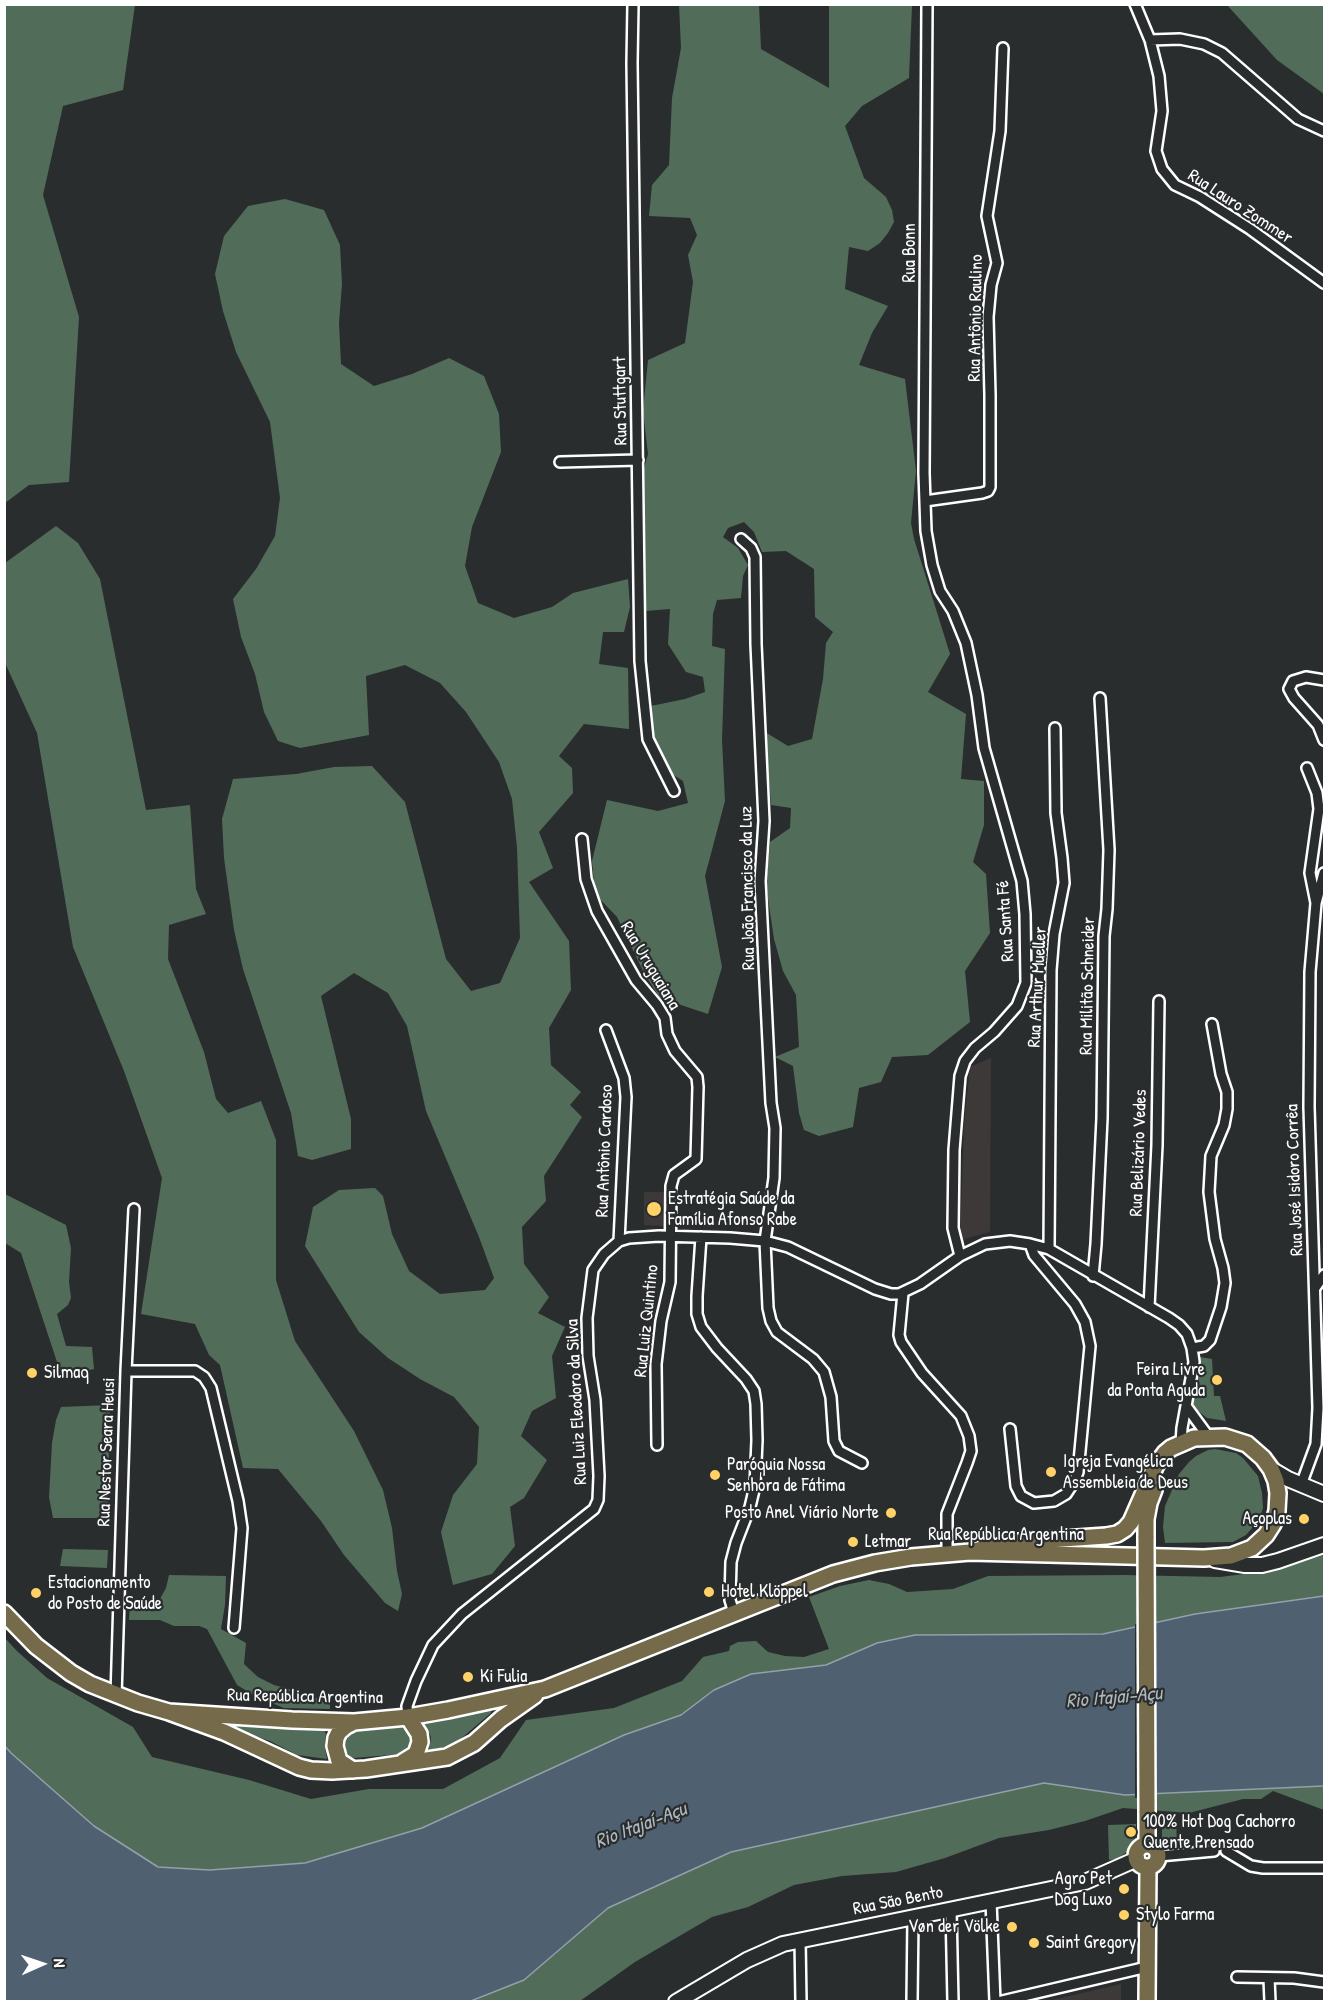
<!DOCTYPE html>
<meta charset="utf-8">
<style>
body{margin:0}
#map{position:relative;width:1329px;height:2006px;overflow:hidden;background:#2a2d2e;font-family:"Patrick Hand",sans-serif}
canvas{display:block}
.frame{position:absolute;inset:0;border:6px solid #fff;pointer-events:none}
.north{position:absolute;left:12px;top:1934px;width:60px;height:60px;-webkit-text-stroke:4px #2a2d2e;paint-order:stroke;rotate:87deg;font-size:16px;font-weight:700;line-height:24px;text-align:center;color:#fff}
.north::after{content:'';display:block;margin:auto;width:21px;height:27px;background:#fff;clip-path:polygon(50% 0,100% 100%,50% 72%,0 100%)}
</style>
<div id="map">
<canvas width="1329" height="2006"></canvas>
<div class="frame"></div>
<div class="north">N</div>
</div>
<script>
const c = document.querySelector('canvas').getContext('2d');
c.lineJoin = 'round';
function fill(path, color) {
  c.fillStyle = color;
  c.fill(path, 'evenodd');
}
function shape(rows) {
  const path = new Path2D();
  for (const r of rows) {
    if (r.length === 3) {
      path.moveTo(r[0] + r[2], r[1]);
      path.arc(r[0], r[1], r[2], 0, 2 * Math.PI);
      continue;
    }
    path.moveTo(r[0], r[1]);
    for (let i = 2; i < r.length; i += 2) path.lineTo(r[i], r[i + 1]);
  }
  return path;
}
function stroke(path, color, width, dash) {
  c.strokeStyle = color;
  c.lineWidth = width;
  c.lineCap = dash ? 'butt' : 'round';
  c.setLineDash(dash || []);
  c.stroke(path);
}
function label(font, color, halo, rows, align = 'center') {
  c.font = font + ' "Patrick Hand",sans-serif';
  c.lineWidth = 4.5;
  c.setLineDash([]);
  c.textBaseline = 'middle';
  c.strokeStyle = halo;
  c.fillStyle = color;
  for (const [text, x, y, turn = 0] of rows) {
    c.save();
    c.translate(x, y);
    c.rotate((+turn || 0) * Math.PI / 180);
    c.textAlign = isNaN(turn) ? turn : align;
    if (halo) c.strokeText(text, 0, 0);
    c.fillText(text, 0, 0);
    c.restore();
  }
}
const built = shape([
 [991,1058,990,1232,960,1240,964,1125,970,1067],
 [644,1192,664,1192,664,1226,644,1225],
 [1121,1984,1121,2001,1052,2001,1052,2000]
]);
const green = shape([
 [5,4,135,5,123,90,63,106,43,195,79,317,69,482,29,485,5,503],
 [679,5,759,5,761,49,829,88,829,5,912,5,909,78,862,106,845,126,864,178,886,197,892,210,894,222,888,233,880,243,868,251,849,247,845,289,888,306,872,333,859,365,905,379,916,471,911,523,914,539,950,654,928,692,966,714,961,779,984,781,984,825,973,862,986,874,990,933,965,971,970,1022,928,1055,892,1057,881,1082,859,1088,853,1127,819,1136,804,1130,799,1113,793,1066,775,1057,799,1047,796,995,783,971,774,939,766,885,770,842,790,828,791,808,771,805,765,732,788,746,812,739,823,679,826,643,833,632,815,617,814,569,786,551,762,552,754,532,744,522,728,528,723,537,738,548,748,565,743,576,741,598,717,600,713,614,712,646,725,649,722,740,725,801,705,876,722,967,708,1014,660,998,644,973,617,917,595,894,592,861,607,800,658,811,688,803,683,781,667,771,651,738,646,707,685,699,705,692,703,677,686,672,668,644,670,609,645,611,643,584,645,538,641,479,648,454,643,411,648,360,685,343,693,282,688,255,697,235,690,218,649,216,652,185,669,165,672,98,681,48],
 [1227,5,1324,5,1324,94,1277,60],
 [285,199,324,210,340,245,342,284,339,323,341,364,374,386,412,374,449,358,484,376,499,414,501,452,472,527,465,566,478,603,514,618,552,607,573,593,628,579,630,607,624,632,603,632,599,664,628,668,629,729,584,724,559,756,572,768,573,793,539,832,553,868,529,882,569,941,571,990,549,1028,551,1065,581,1092,570,1105,582,1117,544,1176,546,1201,522,1227,524,1264,549,1297,538,1313,565,1327,552,1356,556,1398,532,1411,521,1436,547,1460,524,1498,510,1507,515,1546,492,1574,453,1585,441,1532,453,1495,477,1464,479,1427,454,1397,420,1379,388,1358,359,1332,305,1246,313,1207,339,1190,375,1188,383,1196,392,1234,409,1271,440,1294,485,1290,494,1278,479,1237,426,1111,407,1026,388,993,354,973,321,996,351,1119,351,1149,312,1160,298,1156,291,1113,243,969,234,930,224,858,222,819,233,779,296,774,334,767,372,766,405,802,446,959,471,991,500,983,520,938,517,848,512,799,499,762,466,712,440,683,405,665,366,676,369,735,300,748,278,741,264,712,255,674,241,637,233,599,256,569,275,536,280,498,270,422,236,352,223,311,215,274,224,236,248,206],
 [56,526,78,543,100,579,146,810,190,805,196,889,206,914,169,925,168,959,204,1052,216,1099,228,1113,261,1101,276,1140,276,1280,295,1341,354,1431,383,1490,392,1528,397,1571,402,1594,398,1611,385,1603,344,1555,321,1521,278,1469,243,1468,220,1365,209,1355,195,1324,141,1314,162,1178,124,1071,73,947,37,733,6,665,5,563],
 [5,1194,66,1225,71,1248,69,1282,71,1298,68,1305,57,1314,66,1346,92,1347,94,1369,65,1376,57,1362,21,1253,5,1243],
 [1200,1357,1212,1359,1214,1396,1220,1396,1226,1421,1207,1418,1198,1411,1193,1405,1192,1390,1198,1389],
 [110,1405,108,1509,97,1518,53,1518,49,1497,52,1443,56,1420,61,1407],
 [1215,1449,1236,1453,1243,1458,1258,1476,1262,1493,1263,1508,1259,1520,1246,1535,1233,1542,1165,1543,1163,1527,1165,1506,1179,1474,1189,1462,1196,1456,1208,1450],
 [63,1549,108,1550,107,1568,60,1566],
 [1324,1555,1324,1596,1195,1614,1103,1634,915,1635,877,1643,826,1665,751,1674,714,1690,681,1715,624,1735,422,1828,305,1863,210,1870,158,1867,94,1826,11,1753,5,1745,4,1637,17,1651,47,1678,133,1727,152,1757,249,1780,311,1799,369,1789,443,1789,500,1758,526,1720,614,1708,682,1681,703,1657,729,1651,730,1646,738,1642,756,1641,768,1652,785,1656,804,1657,829,1649,809,1597,840,1586,869,1580,889,1584,907,1592,953,1589,988,1576,1124,1575,1220,1577,1276,1570],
 [169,1575,226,1576,225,1605,221,1629,246,1643,244,1664,258,1677,274,1685,308,1694,330,1704,330,1709,284,1708,257,1697,237,1685,207,1629,199,1626,174,1626,160,1620,129,1620,130,1601,160,1599,166,1588],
 [489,1707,492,1709,491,1713,464,1736,450,1746,429,1750,431,1737,422,1719],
 [216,1721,323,1728,326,1734,325,1748,327,1759,297,1755,270,1741,215,1723],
 [401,1727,407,1731,411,1737,411,1744,408,1751,402,1754,354,1758,348,1756,344,1750,346,1736,352,1731],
 [1044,1783,1125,1795,1324,1786,1324,1810,1273,1791,1261,1799,1243,1799,1189,1813,1123,1808,1085,1821,1049,1830,999,1838,945,1858,896,1872,842,1876,794,1885,748,1907,712,1917,635,1962,580,2001,471,2002,524,1980,608,1908,731,1852],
 [1162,1816,1176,1817,1177,1846,1173,1849,1162,1849],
 [1136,1824,1136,1835,1128,1851,1117,1859,1109,1860,1108,1825]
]);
const water = shape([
 [1324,1596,1324,1786,1125,1795,1044,1783,731,1852,608,1908,524,1980,471,2001,5,2001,4,1745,11,1753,94,1826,158,1867,210,1870,305,1863,422,1828,624,1735,681,1715,714,1690,751,1674,826,1665,877,1643,915,1635,1103,1634,1195,1614,1324,1596]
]);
const pier = shape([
 [1155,1619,1156,1797,1135,1798,1135,1624]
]);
const street = shape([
 [633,4,632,63,640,661,648,739,674,791],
 [927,4,924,473,926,531,932,565,940,591,953,611,966,643,977,695,984,748,1022,881,1025,914,1026,983,1017,1006,994,1032,975,1048,965,1061,960,1076,954,1150,953,1228,960,1256],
 [1135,4,1150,40,1159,76,1162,111,1156,151,1162,169,1175,185,1200,197,1250,229,1324,283],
 [1150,40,1180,39,1204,44,1222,53,1298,119,1324,131],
 [560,462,638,460],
 [925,501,982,493,988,491,990,487,990,395,988,317,991,285,997,263,987,216,1000,131,1003,48],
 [741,539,751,548,755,557,756,644,764,821,760,881,771,1103,775,1128,774,1178,765,1241,768,1308,771,1321,777,1332,813,1359,824,1372,831,1397,834,1441,839,1451,862,1463],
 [1324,680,1306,677,1293,681,1289,689,1294,698,1318,725,1324,740],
 [1307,768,1317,793,1319,809,1310,873,1316,903],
 [582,839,586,879,597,911,636,980,657,1005,665,1018,667,1034,675,1051,697,1077,698,1087,696,1159,674,1175,671,1186,670,1282,661,1321,656,1364,657,1445],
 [606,1030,624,1078,626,1097,619,1241],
 [701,1237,697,1296,697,1314,701,1327,717,1348,746,1379,754,1391,756,1404,757,1440,755,1486,750,1507,736,1543,731,1562,730,1600,734,1613],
 [1049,1249,1051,970,1054,934,1064,883,1062,858,1056,813,1055,728],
 [1093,1276,1096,1244,1102,1118,1104,936,1107,909,1109,850,1100,698],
 [1315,1288,1324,1275],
 [903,1293,899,1335,901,1342,922,1373,961,1416,969,1436,971,1451,967,1463,947,1514,947,1553],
 [1149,1307,1157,1145,1159,1001],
 [1192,1348,1204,1346,1210,1340,1221,1307,1225,1283,1223,1268,1215,1239,1209,1192,1211,1156,1224,1125,1227,1109,1227,1092,1221,1074,1212,1024],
 [126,1371,195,1371,204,1377,211,1388,238,1501,242,1528,234,1628],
 [1186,1406,1208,1436],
 [1010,1429,1016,1486,1021,1496,1034,1503,1054,1501,1066,1494,1074,1482,1078,1472,1090,1346,1085,1322,1075,1304,1034,1255,1030,1244],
 [1301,1485,1316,1444,1318,1408,1309,1107,1310,972,1316,903,1324,873],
 [116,1696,126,1371,134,1209],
 [408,1717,407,1706,416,1681,433,1645,462,1614,594,1509,598,1500,599,1476,595,1400,588,1356,587,1318,593,1270,604,1254,619,1241,629,1238,659,1236,730,1238,765,1241,788,1247,875,1289,891,1294,899,1294,920,1284,960,1256,985,1244,1010,1241,1030,1244,1049,1249,1169,1318,1179,1325,1187,1334,1192,1348,1194,1362,1182,1428,1181,1444],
 [1226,1851,1251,1866,1263,1868,1324,1868],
 [1159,1856,1214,1851],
 [991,1901,995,2002],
 [951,1909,953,2002],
 [800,1939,801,2002],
 [1237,1977,1294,1978,1324,1982],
 [1269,1978,1270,2002],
 [912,2002,913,1917],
 [998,2002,1147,1967]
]);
const secondary = shape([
 [1271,1469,1288,1479,1324,1494],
 [1215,1560,1245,1565,1262,1565,1278,1561,1324,1545],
 [676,2002,747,1960,783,1944,1085,1882,1137,1859]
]);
const primary = shape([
 [1146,1538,1146,1519,1149,1503,1154,1490],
 [4,1613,36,1646,71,1673,90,1684,138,1703,169,1712,224,1732,299,1767,311,1770,332,1771,366,1769,447,1757,474,1743,501,1719,535,1695],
 [169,1712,292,1720,354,1722,408,1717,448,1710,545,1689,833,1574,875,1563,911,1557,970,1552,1204,1558,1231,1556,1252,1548,1266,1535,1273,1524,1277,1511,1278,1493,1276,1481,1271,1469,1263,1458,1247,1444,1225,1437,1194,1438,1171,1448,1165,1453,1156,1465,1131,1522,1125,1529,1117,1534,1106,1536,1005,1543,970,1552],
 [403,1762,416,1754,420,1742,419,1734,408,1717],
 [353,1770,339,1761,335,1746,336,1738,339,1732,346,1726,354,1722],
 [1147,1811,1147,1844],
 [1147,1856,11],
 [1147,2002,1148,1867]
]);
const primaryBridge = shape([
 [1146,1538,1147,1811]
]);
const markers = [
 [654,1209,8,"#ffd166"],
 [32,1373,6,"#ffd166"],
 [1217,1380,6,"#ffd166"],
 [1051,1472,6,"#ffd166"],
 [715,1475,6,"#ffd166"],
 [891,1513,6,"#ffd166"],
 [1304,1519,6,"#ffd166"],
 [853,1542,6,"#ffd166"],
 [709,1592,6,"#ffd166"],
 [36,1593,6,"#ffd166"],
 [468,1677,6,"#ffd166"],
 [1131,1832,6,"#ffd166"],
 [1124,1889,6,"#ffd166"],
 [1124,1915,6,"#ffd166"],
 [1012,1927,6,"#ffd166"],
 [1034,1943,6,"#ffd166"]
];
const streetNames = [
 ["Rua Lauro Zommer",1240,207,33],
 ["Rua Bonn",910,253,-90],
 ["Rua Antônio Raulino",976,318,-89],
 ["Rua Stuttgart",621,401,-91],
 ["Rua João Francisco da Luz",748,888,-91],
 ["Rua Santa Fé",1006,921,-94],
 ["Rua Uruguaiana",650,966,59],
 ["Rua Militão Schneider",1088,986,-89],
 ["Rua Arthur Mueller",1038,987,-87],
 ["Rua Antônio Cardoso",605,1151,-88],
 ["Rua Belizário Vedes",1139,1153,-88],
 ["Rua José Isidoro Corrêa",1295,1180,-92],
 ["Rua Luiz Quintino",647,1321,-84],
 ["Rua Luiz Eleodoro da Silva",577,1402,-93],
 ["Rua Nestor Seara Heusi",107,1452,-88],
 ["Rua República Argentina",1006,1535],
 ["Rua República Argentina",305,1697,1],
 ["Rua São Bento",898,1901,-11]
];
const poiNames = [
 ["Estratégia Saúde da",668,1199],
 ["Família Afonso Rabe",668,1220],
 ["Feira Livre",1205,1370,"right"],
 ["da Ponta Aguda",1205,1391,"right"],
 ["Silmaq",44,1373],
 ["Igreja Evangélica",1063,1462],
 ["Assembleia de Deus",1063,1483],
 ["Paróquia Nossa",727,1465],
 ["Senhora de Fátima",727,1486],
 ["Posto Anel Viário Norte",879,1513,"right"],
 ["Açoplas",1292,1519,"right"],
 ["Letmar",865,1542],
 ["Estacionamento",48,1583],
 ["do Posto de Saúde",48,1604],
 ["Hotel Klöppel",721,1592],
 ["Ki Fulia",480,1677],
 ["100% Hot Dog Cachorro",1143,1822],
 ["Quente Prensado",1143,1843],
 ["Agro Pet",1112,1879,"right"],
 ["Dog Luxo",1112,1900,"right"],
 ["Stylo Farma",1136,1915],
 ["Vøn der Völke",1000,1927,"right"],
 ["Saint Gregory",1046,1943]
];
const waterNames = [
 ["Rio Itajaí-Açu",1114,1698,-5],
 ["Rio Itajaí-Açu",641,1826,-21]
];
fill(built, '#3d3938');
fill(green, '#526c5a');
fill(water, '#4f6171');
stroke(water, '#95a0aa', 1.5);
fill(pier, '#2a2d2e');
stroke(street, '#fff', 14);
stroke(secondary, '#fff', 18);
stroke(primary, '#fff', 20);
stroke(street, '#2a2d2e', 9);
stroke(secondary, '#2a2d2e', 14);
stroke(primary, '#756b4b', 15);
stroke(primaryBridge, '#fff', 20, []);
stroke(primaryBridge, '#756b4b', 15);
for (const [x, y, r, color] of markers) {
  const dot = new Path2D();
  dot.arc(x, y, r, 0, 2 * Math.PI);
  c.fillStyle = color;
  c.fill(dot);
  stroke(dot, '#2a2d2e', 2);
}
label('18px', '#fff', '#2a2d2e', streetNames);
label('18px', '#fff', '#2a2d2e', poiNames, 'left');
label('italic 20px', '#b0b8bf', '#2a2d2e', waterNames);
</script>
